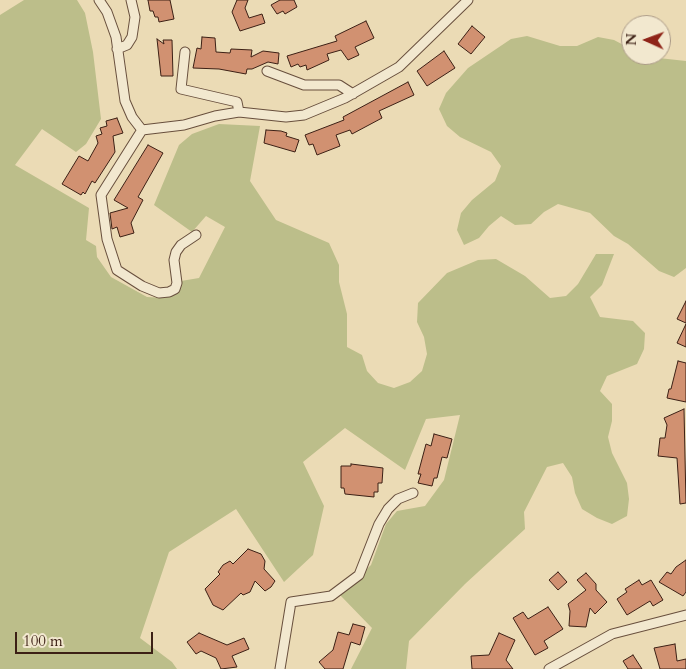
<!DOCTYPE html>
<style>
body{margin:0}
#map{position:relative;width:686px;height:669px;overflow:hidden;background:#ebdbb5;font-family:Cardo,serif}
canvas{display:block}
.north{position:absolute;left:621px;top:15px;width:50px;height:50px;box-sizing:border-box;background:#f2e8cf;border:1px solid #a99885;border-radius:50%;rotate:272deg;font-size:14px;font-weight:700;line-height:20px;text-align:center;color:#3c2015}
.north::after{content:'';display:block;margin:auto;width:18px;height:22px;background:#8f2418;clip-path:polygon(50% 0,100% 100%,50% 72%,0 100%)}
.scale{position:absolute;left:15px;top:632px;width:138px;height:22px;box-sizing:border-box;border:2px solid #3c2015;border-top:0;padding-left:6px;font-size:15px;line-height:18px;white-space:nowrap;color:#3c2015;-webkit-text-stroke:4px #f2e8cf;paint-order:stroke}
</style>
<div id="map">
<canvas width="686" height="669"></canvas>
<div class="north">N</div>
<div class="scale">100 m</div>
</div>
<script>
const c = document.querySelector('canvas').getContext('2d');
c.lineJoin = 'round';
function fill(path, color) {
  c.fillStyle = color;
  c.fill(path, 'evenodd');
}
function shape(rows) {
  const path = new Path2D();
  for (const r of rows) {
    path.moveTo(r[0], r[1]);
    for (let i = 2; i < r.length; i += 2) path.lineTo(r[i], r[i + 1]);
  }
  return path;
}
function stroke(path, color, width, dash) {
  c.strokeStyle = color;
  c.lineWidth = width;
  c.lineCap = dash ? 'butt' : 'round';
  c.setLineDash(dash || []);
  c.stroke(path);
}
const green = shape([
 [24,0,77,0,85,13,93,52,101,119,86,144,76,152,42,129,15,165,89,208,86,240,96,246,97,257,111,277,147,297,165,298,179,288,181,281,199,278,225,227,206,216,192,232,154,205,179,145,192,134,219,124,260,126,250,181,276,220,329,243,339,265,339,282,347,314,347,347,362,355,367,371,378,383,394,388,410,382,422,371,427,354,424,337,417,322,418,303,447,273,478,260,496,259,525,276,550,298,566,296,578,284,596,254,614,254,602,285,590,297,600,317,633,321,645,333,644,349,637,364,607,376,600,391,612,404,612,421,608,437,612,453,627,483,629,499,627,516,612,524,597,518,582,509,575,493,572,477,563,463,547,467,524,512,525,529,465,584,409,641,406,669,351,669,372,628,340,595,371,565,386,524,397,511,425,506,444,480,460,415,426,419,405,470,345,428,303,462,324,506,313,555,284,582,236,509,169,552,140,638,172,662,177,669,0,669,0,15],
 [527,36,560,46,577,46,598,37,614,40,631,49,631,55,686,61,686,268,674,277,659,271,628,244,614,236,590,213,558,204,544,212,531,224,515,225,501,216,489,226,479,238,464,245,457,230,461,213,472,200,495,181,501,166,491,152,460,137,447,126,439,109,446,93,468,68,511,39]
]);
const building = shape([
 [148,0,170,0,174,19,159,22,158,17,155,17,153,11,150,11,148,0],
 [237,0,248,0,245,8,249,18,262,14,265,23,240,31,232,12,237,0],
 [280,0,294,0,297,7,285,14,283,11,277,14,271,5,280,0],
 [366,21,374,38,355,47,359,55,348,60,341,50,327,54,329,60,307,70,306,65,300,67,298,64,291,67,287,56,337,41,335,36,366,21],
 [472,26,485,37,471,54,458,44,472,26],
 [202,37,215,38,216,52,230,53,231,49,252,50,251,57,263,51,279,53,278,64,268,62,252,69,247,69,246,74,219,69,193,68,197,48,201,49,202,37],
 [157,39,164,44,163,40,172,40,173,76,161,76,157,39],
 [444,51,455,68,427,86,417,71,444,51],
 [408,82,414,95,379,111,382,118,352,134,350,130,336,135,340,146,317,155,313,144,309,145,305,135,344,120,343,117,408,82],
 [117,118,123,133,113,136,115,152,95,183,92,181,85,194,83,192,81,195,62,184,79,156,88,161,98,143,96,136,102,134,100,128,107,126,106,121,117,118],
 [266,130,281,131,287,133,286,136,299,140,295,152,264,143,266,130],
 [148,145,163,153,138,197,143,200,131,223,134,233,120,237,117,227,112,229,110,213,128,208,114,200,148,145],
 [686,301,686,323,677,319,686,301],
 [686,324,686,347,677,343,686,324],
 [678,361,686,363,686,402,667,398,669,389,671,389,678,361],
 [684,409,686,503,680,504,677,458,658,456,660,438,665,438,667,425,664,418,684,409],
 [434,434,452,439,447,458,442,457,437,478,434,478,432,486,418,483,421,474,418,474,426,444,431,446,434,434],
 [351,464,383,468,382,483,378,483,378,492,374,492,374,497,345,494,344,488,341,488,341,466,351,466,351,464],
 [248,549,261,554,265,561,264,569,275,581,271,587,265,591,255,581,250,592,243,595,241,593,223,610,213,605,205,589,220,574,218,572,223,565,230,561,233,564,248,549],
 [686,560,686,592,683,596,659,582,667,572,671,574,676,567,686,560],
 [558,572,567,582,558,590,549,580,558,572],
 [586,573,596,584,596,590,607,602,595,614,590,608,586,627,569,626,570,611,568,604,586,590,577,580,586,573],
 [639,580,642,585,651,580,663,600,653,606,650,601,627,615,617,599,627,592,625,589,639,580],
 [548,607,563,629,544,641,548,648,535,655,513,618,523,612,528,619,548,607],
 [353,624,365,627,360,645,351,642,343,669,325,669,319,662,333,650,338,632,349,635,353,624],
 [199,633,227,645,244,638,249,649,232,656,237,667,221,669,216,658,201,651,196,654,187,642,199,633],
 [499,633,515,640,506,660,513,669,472,669,471,656,489,655,499,633],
 [675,644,677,661,686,659,686,669,660,669,654,648,675,644],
 [633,655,642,669,628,669,623,661,633,655]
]);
const minor = shape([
 [99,0,107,12,116,37,125,101,132,117,142,130],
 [117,49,127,45,132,37,135,17,131,0],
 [185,52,181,89,237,102,239,112],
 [267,71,304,85,339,85,353,94],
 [142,130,184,125,215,116,239,112,286,117,304,115,345,98,399,67,468,0],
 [142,130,101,195,107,239,117,270,142,286,159,293,169,292,175,289,177,283,174,260,176,252,181,245,196,235],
 [280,669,291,602,331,596,359,575,379,524,388,509,398,499,413,493],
 [549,669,612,634,686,615]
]);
fill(green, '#bcbe8a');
fill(building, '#d19171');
stroke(building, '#3c2015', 1);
stroke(minor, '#684f3d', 11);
stroke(minor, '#f2e8cf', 9);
</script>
